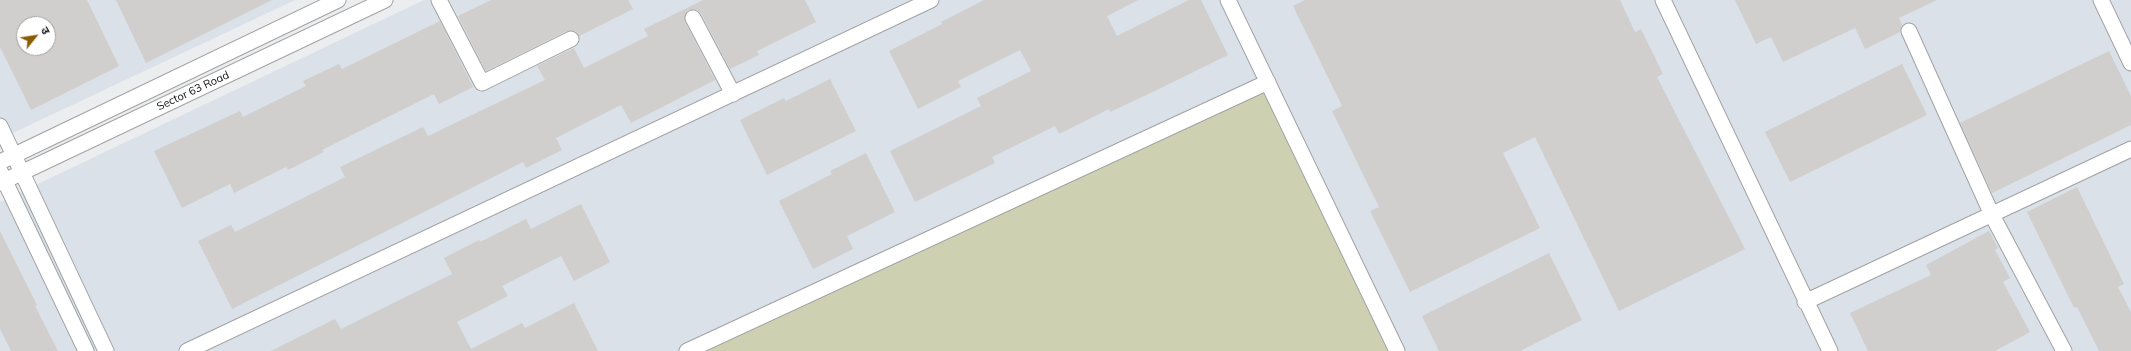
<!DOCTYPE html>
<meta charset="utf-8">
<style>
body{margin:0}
#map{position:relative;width:2131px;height:351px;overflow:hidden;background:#ebedee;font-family:Mulish,"Noto Sans Devanagari",sans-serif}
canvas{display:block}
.north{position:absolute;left:16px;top:16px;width:40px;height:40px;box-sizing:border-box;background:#fff;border:1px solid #a0a0a1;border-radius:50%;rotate:60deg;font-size:11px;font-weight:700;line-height:16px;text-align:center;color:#121213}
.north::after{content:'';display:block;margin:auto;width:14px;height:18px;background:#8b5d02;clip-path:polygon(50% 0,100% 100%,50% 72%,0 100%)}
</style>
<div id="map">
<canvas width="2131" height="351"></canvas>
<div class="north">उ</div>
</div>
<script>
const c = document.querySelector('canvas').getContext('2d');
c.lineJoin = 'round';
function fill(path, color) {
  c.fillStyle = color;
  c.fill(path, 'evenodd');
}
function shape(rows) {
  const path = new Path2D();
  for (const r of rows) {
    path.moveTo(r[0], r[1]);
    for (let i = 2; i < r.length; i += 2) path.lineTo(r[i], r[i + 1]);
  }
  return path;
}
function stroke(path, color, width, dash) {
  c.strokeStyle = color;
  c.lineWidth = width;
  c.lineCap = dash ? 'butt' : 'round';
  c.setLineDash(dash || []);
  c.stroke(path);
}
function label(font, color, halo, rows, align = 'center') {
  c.font = font + ' Mulish,sans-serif';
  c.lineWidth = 3;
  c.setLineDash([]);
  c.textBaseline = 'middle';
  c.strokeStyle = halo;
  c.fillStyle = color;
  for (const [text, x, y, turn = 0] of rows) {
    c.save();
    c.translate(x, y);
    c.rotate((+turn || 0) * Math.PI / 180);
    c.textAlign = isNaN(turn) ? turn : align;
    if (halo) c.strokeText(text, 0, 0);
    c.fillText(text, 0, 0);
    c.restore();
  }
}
const built = shape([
 [0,0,295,0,0,139],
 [24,24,48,24,48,48,24,48],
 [424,0,2131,0,2131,351,0,351,0,202]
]);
const green = shape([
 [1268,82,1396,351,687,351]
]);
const building = shape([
 [0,0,87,0,119,66,31,110,0,47],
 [24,24,48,24,48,48,24,48],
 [116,0,272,0,146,63],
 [491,0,628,0,633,9,579,36,576,31,567,31,486,71,458,16],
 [703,0,805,0,816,22,757,51,759,55,730,69,701,13,697,10,689,10,685,14,685,22,715,80,631,123,621,105,556,138,562,150,526,168,523,162,232,309,198,241,231,225,235,232,345,177,340,167,423,127,428,136,545,80,537,66,574,48,584,68,648,36,644,29],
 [984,0,1138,0,1107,16,1117,36,1189,0,1201,0,1228,55,1159,89,1110,112,1109,109,1059,134,1055,126,992,157,995,163,915,202,890,151,981,106,977,98,1031,71,1020,50,958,81,961,87,918,109,889,51,942,24,941,22],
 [1305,0,1620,0,1635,32,1641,29,1663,74,1657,77,1745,249,1619,311,1535,137,1503,153,1540,228,1410,292,1370,211,1379,207,1332,111,1342,106,1293,6],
 [1735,0,1937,0,1899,18,1902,25,1900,32,1865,49,1855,28,1783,62,1771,37,1756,44],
 [440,21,473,87,439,104,434,94,322,150,324,152,288,170,286,167,234,193,230,184,182,208,154,151,240,111,243,117,306,86,303,81,339,64,342,69],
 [2109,51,2131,96,2131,125,1992,193,1960,123],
 [1902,64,1927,115,1790,182,1765,132],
 [830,79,856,131,767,175,740,120,784,98,786,101],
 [866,153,895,212,847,236,853,249,813,269,779,201,832,174,830,171],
 [2077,187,2124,284,2118,287,2131,312,2131,351,2099,351,2077,307,2074,308,2027,212],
 [581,204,610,262,574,281,561,256,502,286,508,296,457,322,471,349,522,323,525,328,574,303,598,351,271,351,335,319,341,329,452,274,444,258,479,240,480,242,526,219,531,229],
 [0,231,37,305,35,306,58,351,11,351,0,329],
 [1989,231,1998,248,1995,250,2010,278,2003,282,2030,332,1995,351,1868,351,1850,313,1931,275,1926,265],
 [1549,253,1582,320,1520,351,1439,351,1422,316]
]);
const minor = shape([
 [439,0,482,83,571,39],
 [1228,0,1397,351],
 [1663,0,1830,351],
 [2101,0,2131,63],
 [693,18,733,94],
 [1909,31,1992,215,2064,351],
 [0,126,106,351],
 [0,162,338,0],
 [0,171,86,351],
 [0,183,385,0],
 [1805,302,2131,149],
 [187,351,931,0],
 [687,351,1268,82]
]);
const streetNames = [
 ["Sector 63 Road",193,91,-25]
];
fill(built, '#dae1e8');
fill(green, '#ced1b1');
fill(building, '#d0cfce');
stroke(minor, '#a1a2a4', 17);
stroke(minor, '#fff', 15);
label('11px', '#121213', '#fff', streetNames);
</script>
